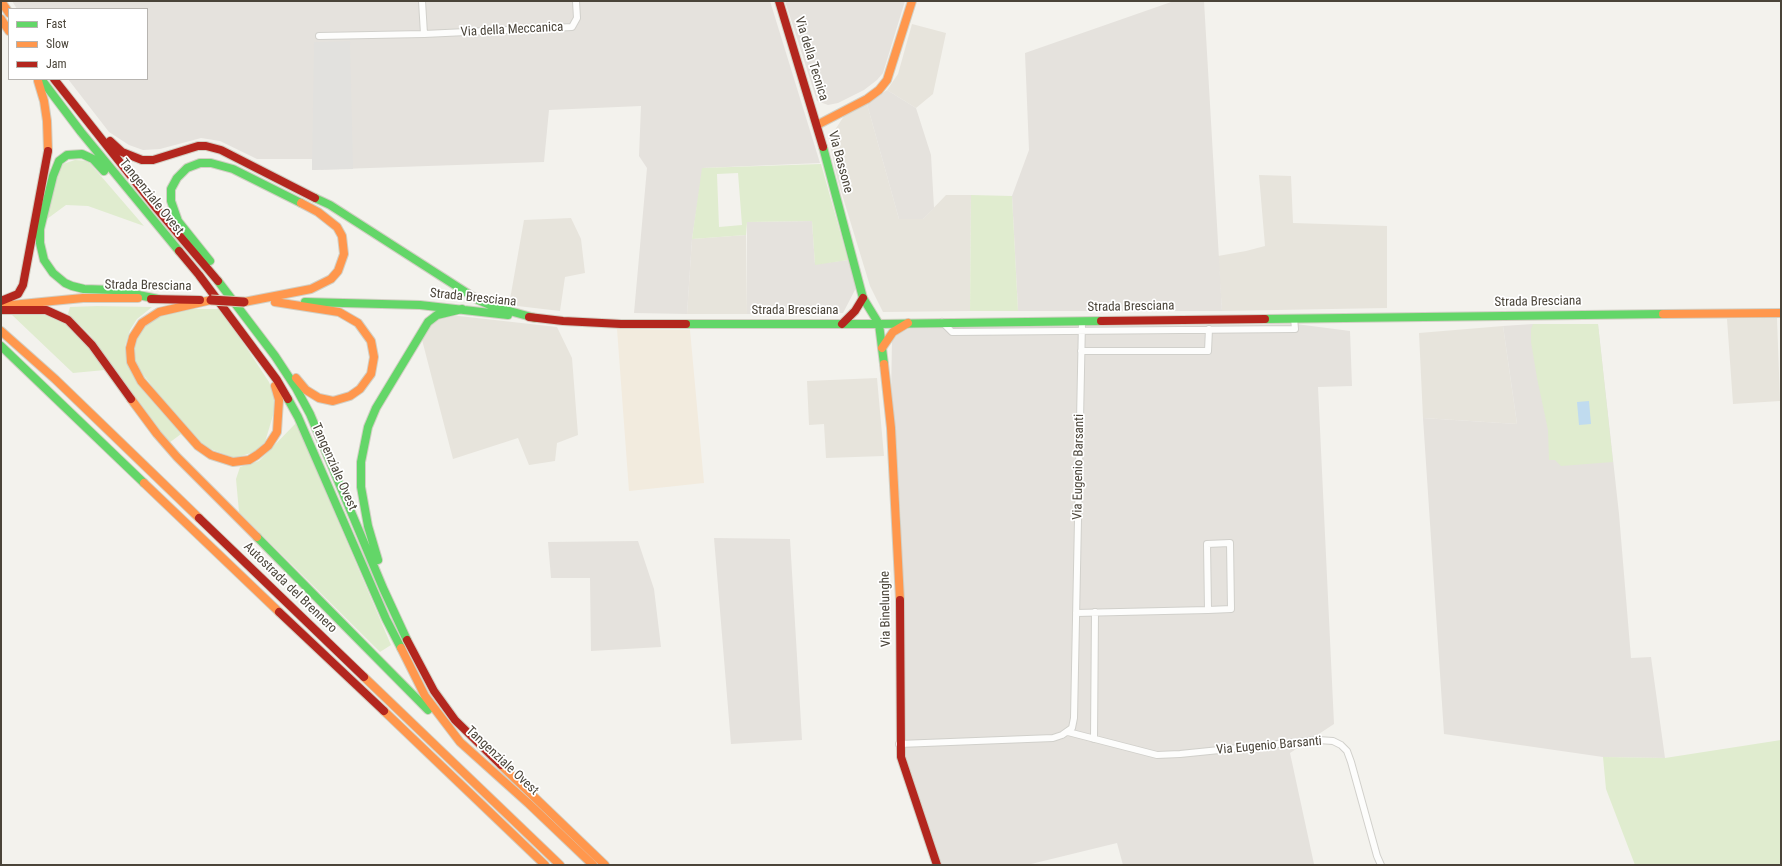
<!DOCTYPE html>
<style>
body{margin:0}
#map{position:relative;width:1782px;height:866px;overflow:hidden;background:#f3f2ed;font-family:"Roboto Condensed",sans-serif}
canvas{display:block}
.frame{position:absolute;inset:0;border:2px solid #4a4439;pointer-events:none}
.legend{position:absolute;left:8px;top:8px;width:140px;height:72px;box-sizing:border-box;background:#fff;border:1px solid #b7b4b0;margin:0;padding:5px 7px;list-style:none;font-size:12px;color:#4a4439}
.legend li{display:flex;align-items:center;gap:8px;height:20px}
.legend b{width:20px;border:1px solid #b7b4b0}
</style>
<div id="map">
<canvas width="1782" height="866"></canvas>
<div class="frame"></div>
<ul class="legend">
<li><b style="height:5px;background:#63d668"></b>Fast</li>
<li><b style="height:5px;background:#ff974d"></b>Slow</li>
<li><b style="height:5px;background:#b3261e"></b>Jam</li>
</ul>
</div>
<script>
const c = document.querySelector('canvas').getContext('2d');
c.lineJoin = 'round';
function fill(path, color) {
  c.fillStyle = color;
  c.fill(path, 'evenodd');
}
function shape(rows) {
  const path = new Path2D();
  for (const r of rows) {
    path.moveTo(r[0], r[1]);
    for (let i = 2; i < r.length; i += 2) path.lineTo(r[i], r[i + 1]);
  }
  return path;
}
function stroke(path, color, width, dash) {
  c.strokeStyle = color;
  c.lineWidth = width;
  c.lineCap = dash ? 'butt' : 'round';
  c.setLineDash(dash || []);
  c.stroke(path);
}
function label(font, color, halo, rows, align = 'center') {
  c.font = font + ' "Roboto Condensed",sans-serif';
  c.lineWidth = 3.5;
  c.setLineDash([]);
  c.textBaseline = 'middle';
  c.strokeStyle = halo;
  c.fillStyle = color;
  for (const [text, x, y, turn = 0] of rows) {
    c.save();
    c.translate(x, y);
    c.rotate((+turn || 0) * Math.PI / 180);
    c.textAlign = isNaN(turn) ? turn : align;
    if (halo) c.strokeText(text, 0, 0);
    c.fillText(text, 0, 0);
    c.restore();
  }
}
const residential = shape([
 [912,24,946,33,933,94,916,108,887,90,898,74],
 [867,104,899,219,923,219,946,195,971,195,970,311,883,312,870,286,837,178,829,139,844,116],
 [1259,175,1291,176,1293,223,1387,226,1387,308,1222,311,1218,256,1246,251,1265,246],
 [571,218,581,239,585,273,565,277,560,311,509,305,524,220],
 [746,235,747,314,687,314,692,239],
 [450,315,557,327,572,358,578,435,557,443,555,461,529,465,518,438,453,459,421,336,431,322],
 [1777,318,1780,401,1733,404,1727,319],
 [1503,326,1517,424,1423,418,1419,333],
 [877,378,884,456,826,458,824,424,809,425,807,381]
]);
const commercial = shape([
 [617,329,690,330,704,483,629,491]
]);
const industrial = shape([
 [12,1,770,1,820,163,703,168,692,239,687,314,634,313,647,168,639,156,641,106,549,110,544,162,312,170,312,159,257,159,220,141,201,138,160,149,143,150,129,145,109,132,68,79,147,79,147,9,17,9],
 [785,1,905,1,883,73,877,80,864,90,838,103,828,105,817,101],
 [1174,1,1204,1,1222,311,1018,311,1012,196,1029,150,1025,53],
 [887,90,916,108,931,155,934,208,923,219,899,219,867,104],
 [812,221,815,264,848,260,856,288,843,313,747,314,747,222],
 [1296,324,1350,331,1352,386,1318,387,1334,724,1290,753,1314,864,1299,865,1123,865,1117,843,1027,865,940,865,903,750,901,732,901,517,891,397,892,341,898,334,908,329,970,327],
 [1533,324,1598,324,1619,514,1631,658,1651,657,1665,758,1603,757,1444,734,1423,418,1517,424,1503,326],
 [714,538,790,539,802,740,731,744],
 [638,541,654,589,661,647,591,651,590,578,551,578,548,542]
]);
const green = shape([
 [75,160,88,161,144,226,88,206,66,205,47,219,56,175,63,164],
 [821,164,848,260,815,265,812,221,747,222,746,235,692,239,702,168],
 [738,173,742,225,719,227,717,174],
 [971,195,1012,196,1018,311,970,311],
 [97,306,152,307,137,319,130,330,125,346,181,434,169,443,90,335,68,314,70,307],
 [181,309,221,309,269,382,274,395,274,412,265,442,254,452,235,458,205,447,169,409,134,362,134,340,148,320],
 [11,314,52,315,80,334,105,370,73,373],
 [1533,324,1598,324,1613,462,1561,466,1555,460,1549,460,1548,430,1537,378,1531,342,1531,329],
 [296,423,391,645,380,652,239,512,236,479,240,467,259,461],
 [1781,740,1781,865,1635,865,1606,789,1603,757,1665,758]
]);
const parking = shape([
 [350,41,353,169,312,170,314,42]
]);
const water = shape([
 [1589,401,1591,424,1579,425,1577,402]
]);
const street = shape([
 [422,1,424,34],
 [319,36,424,34,572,27,577,18,576,1],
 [942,322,952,332,1295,329,1294,318],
 [1081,351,1208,351,1209,329],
 [1076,613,1208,610,1231,609,1230,543,1207,544,1208,610],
 [1068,732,1157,755,1180,754,1318,740,1333,741,1341,745,1347,751,1351,762,1377,856,1381,865],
 [1094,739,1095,612],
 [899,744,1053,738,1062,735,1072,728,1074,718,1082,321]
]);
const fast = shape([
 [41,79,81,132,179,251],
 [823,147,863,298,879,324,884,364],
 [104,171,93,159,82,154,67,155,59,161,53,176,40,229,40,243,44,260,53,273,65,283,72,286,84,289,114,290,158,299],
 [315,198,330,205,478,300,495,307,535,318],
 [210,261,178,221,171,201,171,189,177,178,187,168,200,163,211,163,233,169,301,203],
 [218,281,275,356,296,388,310,414,383,588,407,640],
 [305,302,420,305,508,315],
 [1265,319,1663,314],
 [686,324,879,324,1101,321],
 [1,346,144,483],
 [288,399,298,417,386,619,401,648],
 [257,537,428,710],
 [378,560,368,526,361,487,361,462,368,427,376,408,428,322,437,315,462,309]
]);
const slow = shape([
 [1,1,9,13],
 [1,19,9,31],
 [38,81,44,101,47,121,48,151],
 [817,125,867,99,879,90,887,80,912,1],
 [211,300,159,312,142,323,133,337,130,348,131,362,141,381,198,446,211,455,233,462,249,460,257,455,268,446,277,432,279,400,275,386],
 [244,302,311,289,331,279,338,271,344,254,342,236,337,227,318,212,301,203],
 [275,302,339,312,358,323,371,341,374,357,371,374,360,389,350,396,333,401,319,398,306,390,296,378],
 [1,306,83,298,138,298],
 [1663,314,1781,313],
 [1,331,55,379,199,518],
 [882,348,893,332,908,323],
 [884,364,891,428,900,600],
 [131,399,157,434,177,457,257,537],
 [144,483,279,612],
 [401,648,425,696,460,742,528,803,593,865],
 [364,677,560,865],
 [384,711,545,865],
 [501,765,605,865]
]);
const jam = shape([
 [779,1,823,147],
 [54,79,157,209,218,281],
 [110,141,122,152,142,160,153,160,198,146,206,146,221,150,315,198],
 [179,251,199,275,277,380,288,399],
 [151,299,200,300],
 [1,301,18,294,23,285,48,151],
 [1,310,46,310,68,320,92,345,131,399],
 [529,317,563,321,621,324,686,324],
 [1101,321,1265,319],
 [842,324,855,311,863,298],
 [199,518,364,677],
 [900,600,901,757,937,865],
 [279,612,384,711],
 [407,640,434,691,455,720,501,765]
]);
const jamBridge = shape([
 [211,300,244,302]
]);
const streetNames = [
 ["Via della Meccanica",512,30,-3],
 ["Via della Tecnica",811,59,73],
 ["Via Bassone",840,162,75],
 ["Tangenziale Ovest",151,197,51],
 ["Strada Bresciana",148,286,1],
 ["Strada Bresciana",473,298,6],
 ["Strada Bresciana",1538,302,-1],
 ["Strada Bresciana",1131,307,-1],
 ["Strada Bresciana",795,311],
 ["Tangenziale Ovest",334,467,66],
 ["Via Eugenio Barsanti",1079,467,-89],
 ["Autostrada del Brennero",290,588,44],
 ["Via Binelunghe",886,609,-91],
 ["Via Eugenio Barsanti",1269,746,-5],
 ["Tangenziale Ovest",502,761,43]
];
fill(residential, '#e7e4dc');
fill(commercial, '#f2ebde');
fill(industrial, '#e5e2dd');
fill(green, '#e0eccf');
fill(parking, '#e2e1de');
fill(water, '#c0dbef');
stroke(street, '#d1d0cb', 8);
stroke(fast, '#d2cfc4', 10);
stroke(slow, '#d2cfc4', 10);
stroke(jam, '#d2cfc4', 10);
stroke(street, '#fdfdfc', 6);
stroke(fast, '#63d668', 8);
stroke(slow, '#ff974d', 8);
stroke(jam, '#b3261e', 8);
stroke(jamBridge, '#d5cebb', 11, []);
stroke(jamBridge, '#b3261e', 9);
label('13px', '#4a4439', '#fff', streetNames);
</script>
